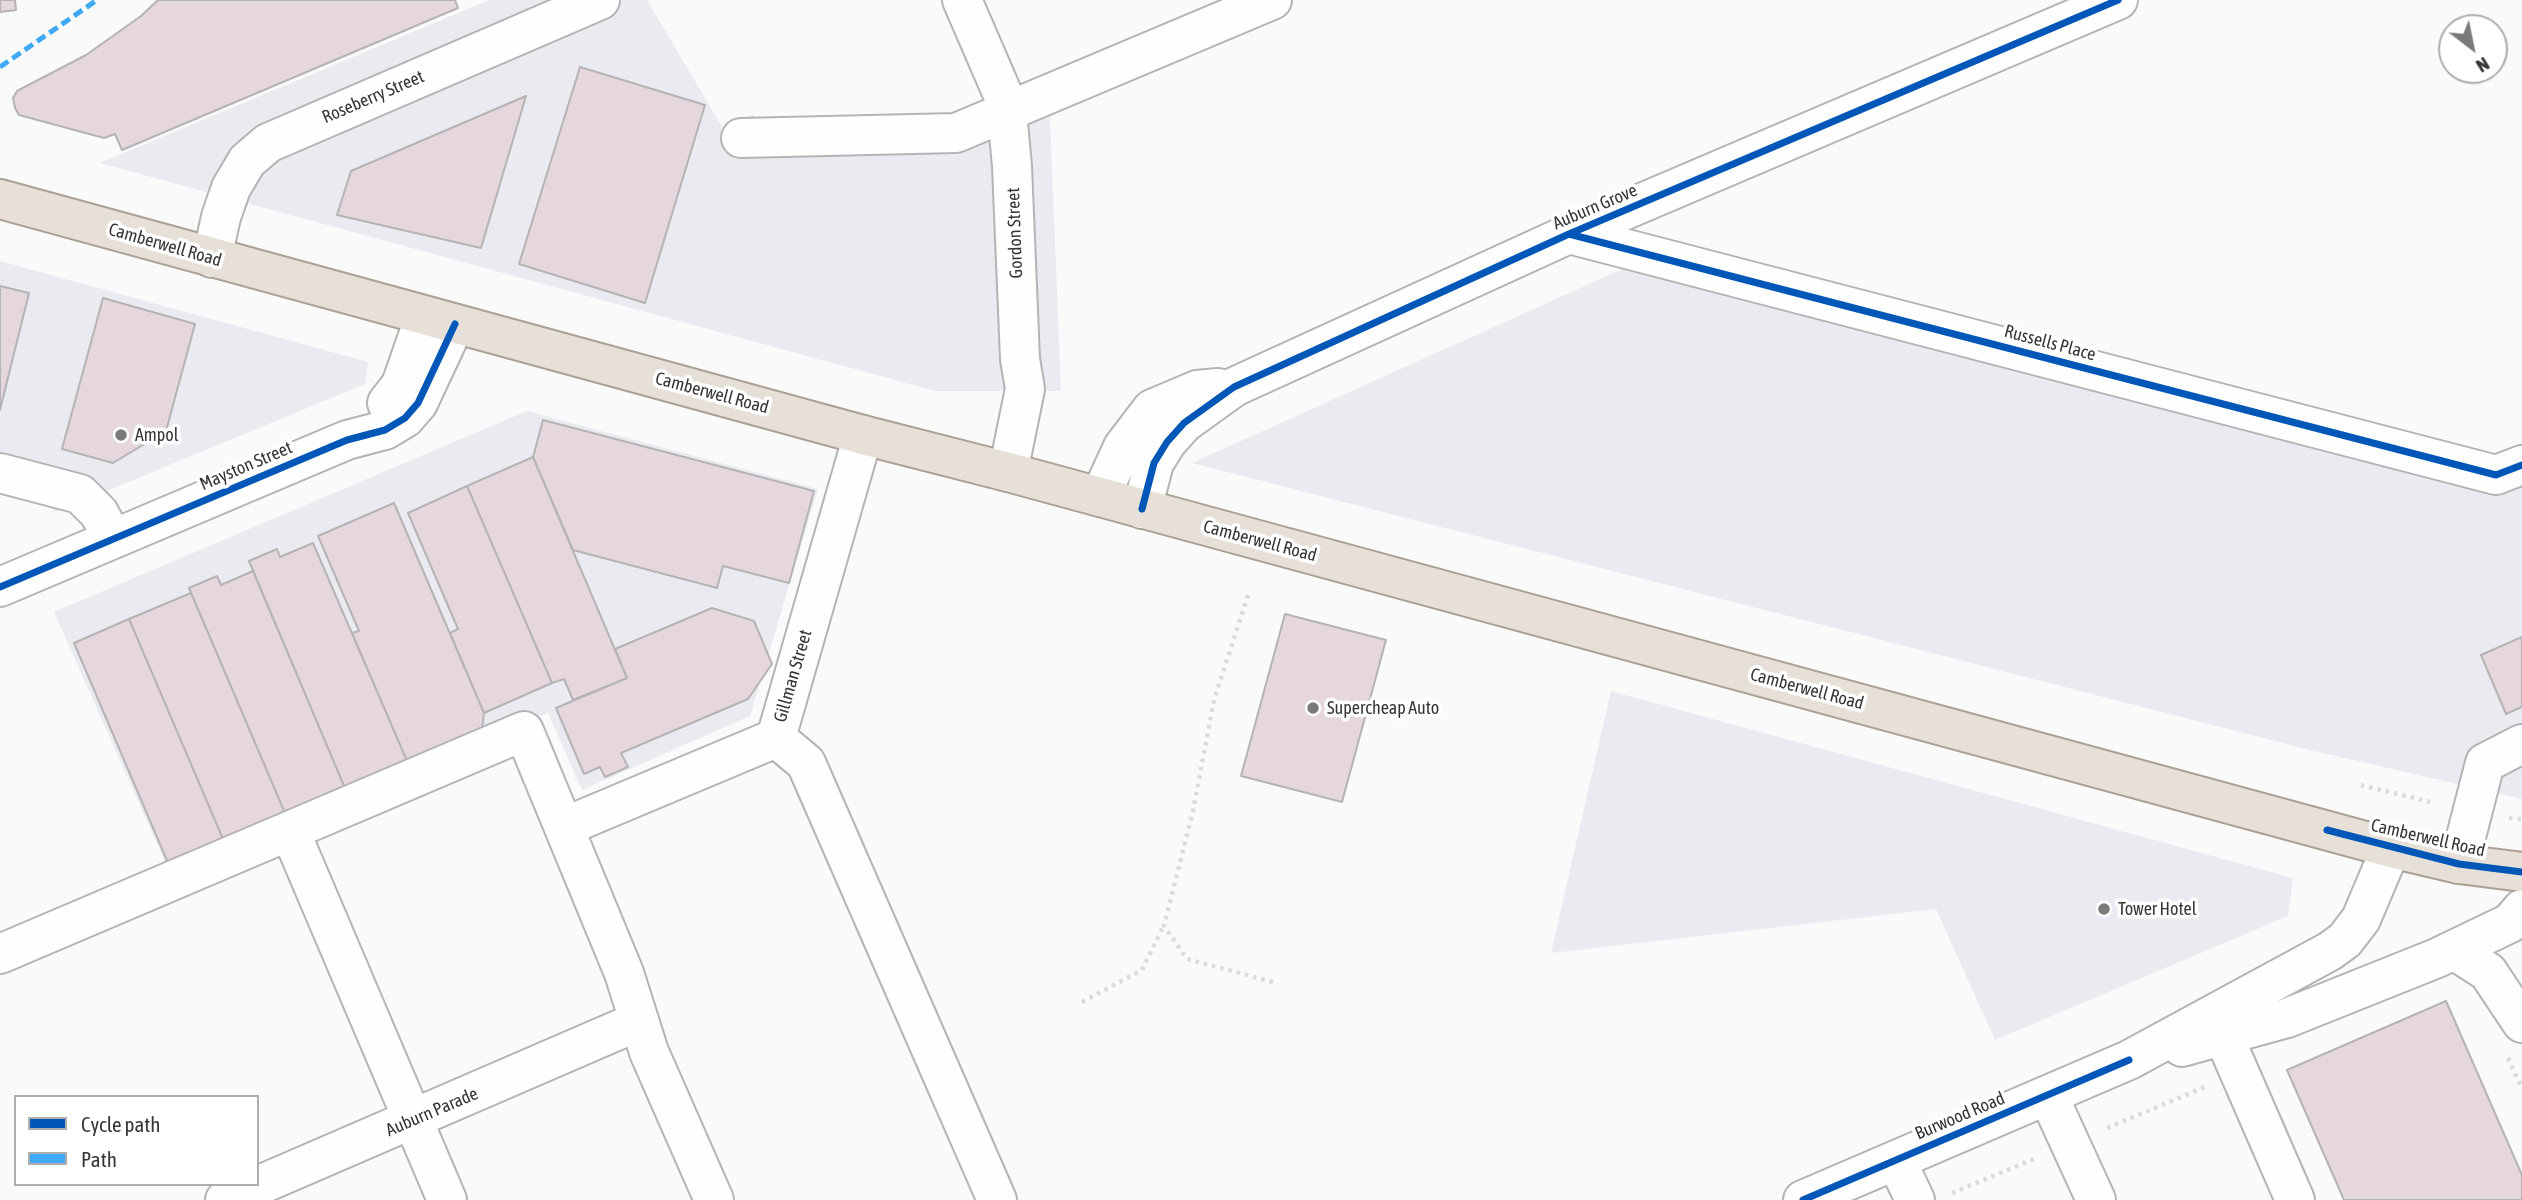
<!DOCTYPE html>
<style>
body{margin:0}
#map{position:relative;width:2522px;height:1200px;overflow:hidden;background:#fafafa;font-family:"Asap Condensed",sans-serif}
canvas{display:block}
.legend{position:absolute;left:14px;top:1095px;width:245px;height:91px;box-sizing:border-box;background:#fff;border:2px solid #aeaeaf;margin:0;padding:9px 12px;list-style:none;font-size:21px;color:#353536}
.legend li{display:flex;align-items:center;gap:14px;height:35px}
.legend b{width:35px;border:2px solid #aeaeaf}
.north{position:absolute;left:2438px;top:14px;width:70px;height:70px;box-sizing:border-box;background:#fff;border:2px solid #aeaeaf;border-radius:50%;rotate:148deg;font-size:19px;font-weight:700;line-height:28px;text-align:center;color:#353536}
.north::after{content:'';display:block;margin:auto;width:24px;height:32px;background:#7a7a7b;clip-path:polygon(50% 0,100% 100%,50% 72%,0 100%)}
</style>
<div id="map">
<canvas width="2522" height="1200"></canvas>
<ul class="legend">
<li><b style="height:9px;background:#0057b8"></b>Cycle path</li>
<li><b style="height:9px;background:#3fa9f5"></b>Path</li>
</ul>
<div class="north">N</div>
</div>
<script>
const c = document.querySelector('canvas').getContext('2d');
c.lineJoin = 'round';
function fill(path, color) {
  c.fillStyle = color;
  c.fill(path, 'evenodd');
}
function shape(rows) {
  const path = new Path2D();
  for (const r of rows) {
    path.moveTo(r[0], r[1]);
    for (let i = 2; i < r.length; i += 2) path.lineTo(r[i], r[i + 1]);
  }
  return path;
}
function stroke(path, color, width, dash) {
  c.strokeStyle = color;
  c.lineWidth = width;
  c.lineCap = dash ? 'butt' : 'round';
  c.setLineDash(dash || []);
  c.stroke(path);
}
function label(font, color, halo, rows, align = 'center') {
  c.font = font + ' "Asap Condensed",sans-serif';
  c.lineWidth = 7;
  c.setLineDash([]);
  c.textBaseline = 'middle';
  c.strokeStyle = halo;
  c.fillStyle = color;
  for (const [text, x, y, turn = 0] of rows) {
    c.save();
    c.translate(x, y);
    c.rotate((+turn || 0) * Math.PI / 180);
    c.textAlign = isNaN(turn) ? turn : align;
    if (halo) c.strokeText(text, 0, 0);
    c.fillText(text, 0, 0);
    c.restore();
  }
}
const built = shape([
 [489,0,647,0,724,130,753,114,756,121,937,119,1033,79,1050,118,1061,391,935,391,100,163],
 [0,261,368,362,365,384,56,512,26,492,0,486],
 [1638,262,2522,478,2522,799,2310,750,1192,463],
 [527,411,818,489,750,716,582,790,548,713,169,871,54,612],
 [1611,691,2293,878,2288,916,1995,1040,1936,909,1551,953]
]);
const building = shape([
 [0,0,15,0,16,10,0,12,0,0],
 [158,0,455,0,458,8,122,150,115,134,104,138,19,115,15,108,13,98,17,91,86,55,141,16,158,0],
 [580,67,705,105,645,303,519,264,580,67],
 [526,96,481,248,337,215,351,171,526,96],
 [0,286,29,293,0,410,0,286],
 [103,298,195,324,166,431,113,463,62,449,103,298],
 [543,420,814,491,789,583,723,566,717,588,573,550,533,457,543,420],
 [533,457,627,678,573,700,564,679,552,683,467,486,533,457],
 [467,486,552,683,484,713,450,633,458,629,408,513,467,486],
 [394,503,484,713,481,738,410,768,352,633,359,631,318,536,394,503],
 [313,543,410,768,347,793,249,561,277,549,280,557,313,543],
 [253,571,347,793,285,813,189,588,217,576,221,585,253,571],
 [191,593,285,813,226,846,129,619,191,593],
 [712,608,754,621,772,664,748,699,621,753,628,767,605,777,600,767,584,774,556,708,627,678,615,649,712,608],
 [1285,614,1386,640,1342,802,1241,776,1285,614],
 [129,619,226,846,171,870,74,643,129,619],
 [2522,637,2522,707,2506,714,2481,655,2522,637],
 [2446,1001,2522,1175,2522,1200,2344,1200,2287,1070,2446,1001]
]);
const path = shape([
 [1248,595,1214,700,1193,811,1164,926,1187,959,1273,982],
 [2361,785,2435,803],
 [2509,818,2522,819],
 [1082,1002,1142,970,1163,927],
 [2508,1058,2522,1089],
 [2107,1128,2205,1087],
 [1952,1193,2034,1159]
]);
const minor = shape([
 [962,0,1004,97,1007,112,1012,166,1020,359,1025,389,1008,472],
 [741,138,956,133,1272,0],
 [1569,234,2496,475,2522,465],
 [212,258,221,217,231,188,247,161,268,143,600,0],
 [387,403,401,385,425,316],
 [0,473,80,494,99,513,113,539],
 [1100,497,1123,447,1152,409,1197,390,1218,388],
 [1142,509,1154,463,1167,442,1184,423,1234,387,1569,234,2118,0],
 [0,587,347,440,385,430,405,418,418,403,455,324],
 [776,738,806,763,997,1200],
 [564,827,776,738,863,435],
 [290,831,447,1200],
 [2459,864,2485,763,2522,744],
 [2454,950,2488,972,2522,1023],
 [0,954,524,731,624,973,649,1052,714,1200],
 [2224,1037,2295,1200],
 [2182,1047,2287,1018,2437,958,2510,923,2522,909],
 [2048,1095,2096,1200],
 [1896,1160,1915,1200],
 [225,1200,639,1021],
 [1803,1200,2129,1060,2330,951,2345,940,2361,919,2391,848]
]);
const major = shape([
 [0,199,863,435,1008,472,2391,848,2459,864,2522,872]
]);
const quiet = shape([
 [0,67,97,0]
]);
const cycleway = shape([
 [1569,234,2496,475,2522,465],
 [1142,509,1154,463,1167,442,1184,423,1234,387,1569,234,2118,0],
 [0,587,347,440,385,430,405,418,418,403,455,324],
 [2327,830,2459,864,2522,872],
 [1803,1200,2129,1060]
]);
const markers = [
 [121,435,7,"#7a7a7b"],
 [1313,708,7,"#7a7a7b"],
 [2104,909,7,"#7a7a7b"]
];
const streetNames = [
 ["Roseberry Street",373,97,-23],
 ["Auburn Grove",1595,207,-23],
 ["Gordon Street",1015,233,-92],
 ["Camberwell Road",165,245,16],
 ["Russells Place",2050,343,15],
 ["Camberwell Road",712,393,15],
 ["Mayston Street",246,466,-23],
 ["Camberwell Road",1260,541,15],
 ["Gillman Street",793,676,-74],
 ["Camberwell Road",1807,689,15],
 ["Camberwell Road",2428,838,13],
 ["Auburn Parade",432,1112,-23],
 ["Burwood Road",1960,1116,-23]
];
const poiNames = [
 ["Ampol",135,435],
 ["Supercheap Auto",1327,708],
 ["Tower Hotel",2118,909]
];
fill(built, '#eaebf0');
fill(building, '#e6d6de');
stroke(building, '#b5b4b4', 2);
stroke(minor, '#b4b4b5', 42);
stroke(major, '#aba094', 42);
stroke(path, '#dbdbdb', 4.5, [3.5, 5]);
stroke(minor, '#fefefe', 38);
stroke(major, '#e6e0d8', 38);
stroke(quiet, '#3fa9f5', 5, [10, 5]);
stroke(cycleway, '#0057b8', 7);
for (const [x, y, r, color] of markers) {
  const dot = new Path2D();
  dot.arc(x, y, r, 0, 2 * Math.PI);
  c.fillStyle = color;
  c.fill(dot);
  stroke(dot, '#fff', 2.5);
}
label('18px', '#353536', '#fff', streetNames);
label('18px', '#353536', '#fff', poiNames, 'left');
</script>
